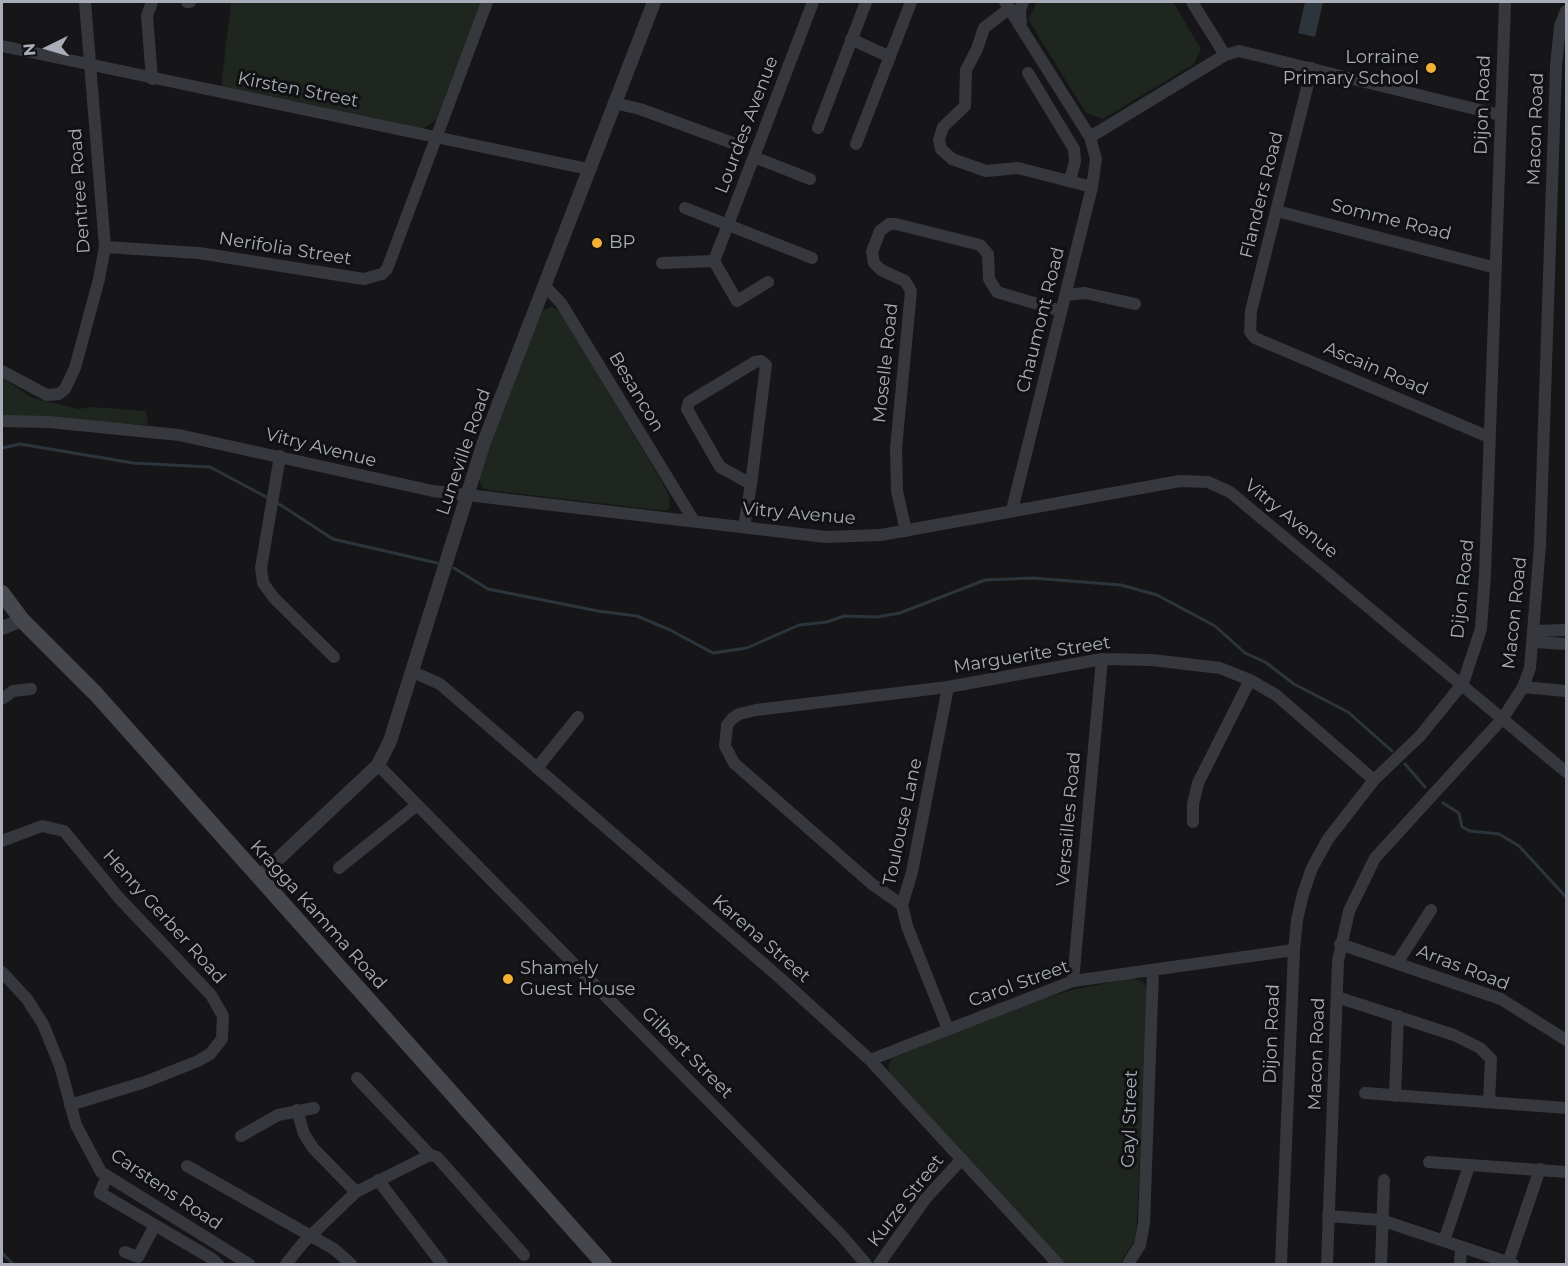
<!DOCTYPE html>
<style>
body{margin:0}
#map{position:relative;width:1568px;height:1266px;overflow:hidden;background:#161618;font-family:Montserrat,sans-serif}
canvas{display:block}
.frame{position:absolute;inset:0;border:3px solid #a8adb8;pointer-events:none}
.north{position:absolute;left:18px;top:18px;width:60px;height:60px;-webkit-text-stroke:4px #111113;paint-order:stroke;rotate:265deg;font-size:16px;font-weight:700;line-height:24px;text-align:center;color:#a8adb8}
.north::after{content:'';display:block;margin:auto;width:21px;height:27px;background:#a8adb8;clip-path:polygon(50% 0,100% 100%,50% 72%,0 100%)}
</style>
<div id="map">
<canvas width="1568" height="1266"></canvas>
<div class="frame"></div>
<div class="north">N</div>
</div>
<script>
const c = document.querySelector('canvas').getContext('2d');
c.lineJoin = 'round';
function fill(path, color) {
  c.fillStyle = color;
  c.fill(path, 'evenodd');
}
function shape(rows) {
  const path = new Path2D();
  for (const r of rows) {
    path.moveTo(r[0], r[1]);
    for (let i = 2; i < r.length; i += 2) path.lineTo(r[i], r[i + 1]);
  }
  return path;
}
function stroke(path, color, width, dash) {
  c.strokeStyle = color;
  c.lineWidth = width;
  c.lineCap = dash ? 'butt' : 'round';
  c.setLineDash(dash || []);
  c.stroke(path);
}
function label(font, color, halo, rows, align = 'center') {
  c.font = font + ' Montserrat,sans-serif';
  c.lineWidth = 6;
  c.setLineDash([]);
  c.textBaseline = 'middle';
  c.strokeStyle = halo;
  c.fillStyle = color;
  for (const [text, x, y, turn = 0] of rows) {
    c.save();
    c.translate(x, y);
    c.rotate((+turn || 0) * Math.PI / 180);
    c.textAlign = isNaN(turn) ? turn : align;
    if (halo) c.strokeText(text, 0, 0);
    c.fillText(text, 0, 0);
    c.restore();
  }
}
const green = shape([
 [231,2,481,2,436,120,423,129,221,88],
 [1037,2,1173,2,1201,49,1194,64,1103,119,1086,113,1028,19],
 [552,307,561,313,661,480,669,495,670,507,666,511,488,490,482,487,478,476,486,452,541,311],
 [2,378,33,398,79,409,91,407,146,411,148,425,2,416],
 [1132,978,1142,981,1148,989,1136,1238,1120,1264,1064,1264,891,1077,888,1067,892,1058,1045,998,1076,989]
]);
const water = shape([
 [1305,2,1323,2,1315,37,1298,33]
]);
const stream = shape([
 [2,448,20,444,133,463,210,467,270,499],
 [276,502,333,539,437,563],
 [454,568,488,589,598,611,637,616,670,630,713,653,747,648,799,625,827,622,844,616,877,617,900,613,985,580,1033,578,1121,585,1157,595,1215,626,1245,653,1265,662,1294,684,1348,712,1392,751],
 [1405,764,1425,787],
 [1443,803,1459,813,1462,827,1470,831,1499,834,1519,846,1566,897],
 [2,1253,13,1264]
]);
const minor = shape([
 [152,2,147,16,152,79],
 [187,2,190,2],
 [1005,2,1090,137,1096,159,1092,187,1012,510],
 [1192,2,1225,55],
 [1010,8,984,28,977,49,966,70,965,106,943,127,939,140,941,149,952,159,986,171,1018,168,1092,187],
 [1021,24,1020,10,1023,2],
 [851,39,890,57],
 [2,46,588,169],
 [1312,68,1251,311,1250,332,1255,338,1489,437],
 [1028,73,1074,149,1075,162,1070,180],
 [614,103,640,109,738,145],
 [818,128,866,2],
 [1090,137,1225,55,1239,51,1500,115],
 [856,144,911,2],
 [754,157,810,179],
 [685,208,812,258],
 [1277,211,1496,268],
 [105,247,199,253,364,279,382,274,387,269,487,2],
 [714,261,813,2],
 [662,263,714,261,737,301,768,282],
 [544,285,561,303,694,521],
 [1065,295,1085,293,1135,304],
 [2,371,47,395,59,394,65,389,75,368,99,279,105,247,85,2],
 [2,421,49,422,179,435,433,491,826,537,881,535,1180,481,1208,482,1230,492,1566,772],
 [280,456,261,568,263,583,274,598,334,657],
 [744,527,751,484,766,365,761,361,755,362,689,402,687,409,720,467,751,484],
 [906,531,897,491,896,448,911,291,905,281,881,270,874,263,872,252,880,231,889,224,896,224,980,245,988,254,989,279,997,292,1061,311],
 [1535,631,1566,630],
 [1534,642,1566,644],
 [413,672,440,684,780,978,870,1060,1058,1264],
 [1523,687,1566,691],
 [2,699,13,691,31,689],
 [378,765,842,1236,866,1264],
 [537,768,578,717],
 [1193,822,1193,804,1198,783,1250,680],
 [2,841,42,826,64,831,119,898,211,995,223,1016,222,1039,210,1054,198,1061,145,1082,70,1105],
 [339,868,417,805],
 [902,905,872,884,734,763,725,746,727,725,732,719,739,714,756,710,948,687,1102,659,1152,660,1220,668,1250,680,1276,695,1374,780],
 [1340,944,1501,999,1566,1040],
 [1397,963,1431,910],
 [2,972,27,999,43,1024,60,1066,76,1125,101,1172,249,1264],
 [1073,981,1102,659],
 [1337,997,1454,1035,1480,1048,1491,1059,1489,1102],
 [948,1029,907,926,902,905,912,872,948,687],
 [870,1060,1073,981,1294,950],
 [357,1078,430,1155,437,1157,524,1255],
 [1365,1093,1566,1108],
 [1395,1096,1398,1016],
 [297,1110,304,1134,313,1148,356,1192],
 [241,1136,278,1115,314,1108],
 [1429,1162,1566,1172],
 [187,1166,334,1249,351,1264],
 [107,1176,100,1193,211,1258,218,1264],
 [378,1180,442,1264],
 [1328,1216,1381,1220,1513,1264],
 [1444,1241,1469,1166],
 [125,1252,138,1257,155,1225],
 [1508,1263,1540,1169],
 [286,1264,303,1243,356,1192,430,1155],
 [879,1264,926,1198,962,1159],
 [1128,1264,1140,1245,1144,1223,1153,970],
 [1281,1264,1294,950,1297,920,1303,894,1312,868,1328,839,1374,780,1420,736,1463,683,1481,629,1485,574,1505,2],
 [1327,1264,1338,961,1349,911,1375,858,1503,718,1523,687,1530,668,1540,545,1556,66,1560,26,1566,11],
 [1381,1264,1384,1180],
 [1460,1264,1461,1247]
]);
const tertiary = shape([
 [2,628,22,620],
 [259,877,378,765,390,741,484,442,654,2]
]);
const secondary = shape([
 [2,593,22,620,96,694,604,1264]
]);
const markers = [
 [1431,68,6,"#f2b134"],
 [597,243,6,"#f2b134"],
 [508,979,6,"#f2b134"]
];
const poiNames = [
 ["Lorraine",1419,58,"right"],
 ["Primary School",1419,79,"right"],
 ["BP",609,243],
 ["Shamely",520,969],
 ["Guest House",520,990]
];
const streetNames = [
 ["Kirsten Street",298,90,11],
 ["Dijon Road",1483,105,-88],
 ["Lourdes Avenue",747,125,-69],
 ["Macon Road",1536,129,-88],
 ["Dentree Road",80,191,-94],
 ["Flanders Road",1262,195,-76],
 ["Somme Road",1391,220,14],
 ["Nerifolia Street",285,249,9],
 ["Chaumont Road",1041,320,-76],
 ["Moselle Road",886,363,-84],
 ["Ascain Road",1376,369,23],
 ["Besancon",636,392,59],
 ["Vitry Avenue",321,448,14],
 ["Luneville Road",464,452,-71],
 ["Vitry Avenue",799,514,5],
 ["Vitry Avenue",1291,519,39],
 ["Dijon Road",1463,589,-84],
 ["Macon Road",1515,613,-84],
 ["Marguerite Street",1032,655,-9],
 ["Versailles Road",1069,819,-85],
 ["Toulouse Lane",903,822,-78],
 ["Kragga Kamma Road",318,915,48],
 ["Henry Gerber Road",164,917,48],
 ["Karena Street",761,939,41],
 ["Arras Road",1463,968,21],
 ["Carol Street",1019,984,-20],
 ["Dijon Road",1272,1034,-88],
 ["Gilbert Street",687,1053,45],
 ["Macon Road",1317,1054,-88],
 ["Gayl Street",1130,1119,-88],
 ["Carstens Road",166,1190,34],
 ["Kurze Street",906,1201,-52]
];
fill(green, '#1e261f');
fill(water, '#2c353c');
stroke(stream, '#2c353c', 3);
stroke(minor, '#37383d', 12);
stroke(tertiary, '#37383d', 14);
stroke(secondary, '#45474d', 16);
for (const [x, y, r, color] of markers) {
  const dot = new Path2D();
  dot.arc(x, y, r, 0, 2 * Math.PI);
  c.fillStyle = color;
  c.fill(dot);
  stroke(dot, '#111113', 2);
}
label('18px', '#a8adb8', '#111113', poiNames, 'left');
label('18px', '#a8adb8', '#111113', streetNames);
</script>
